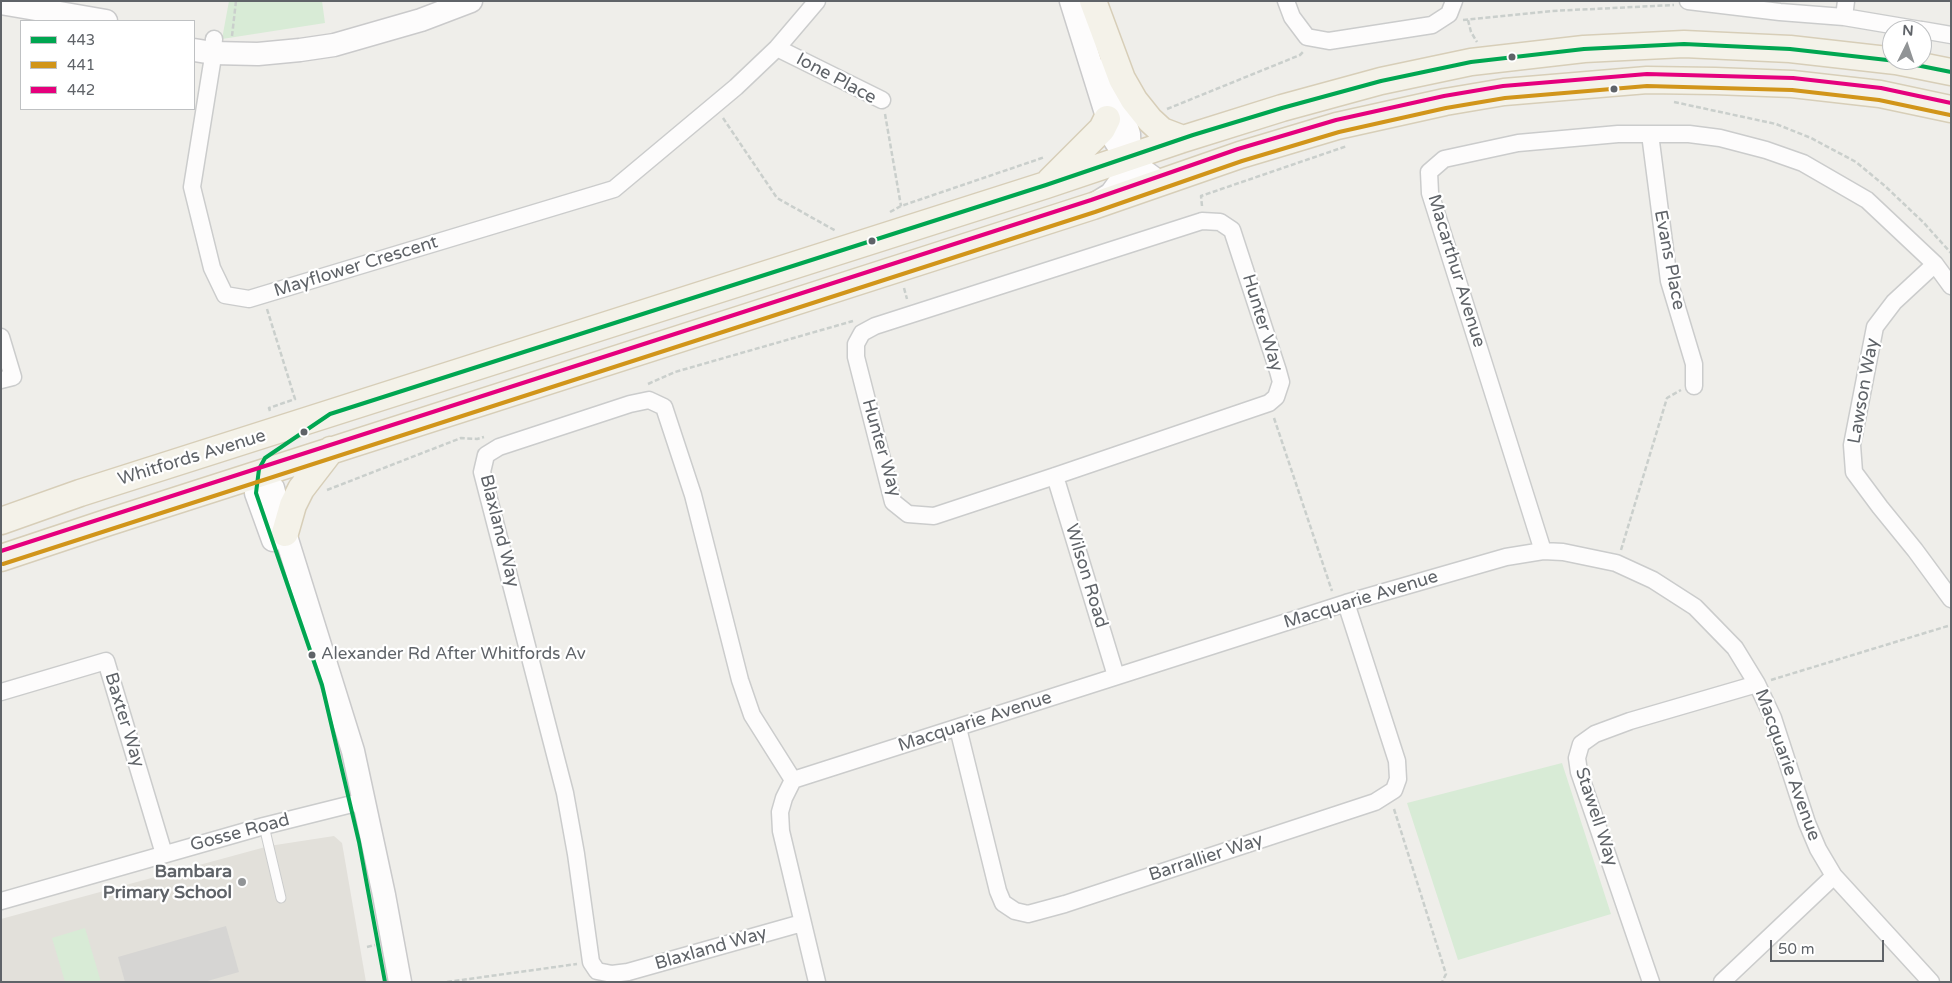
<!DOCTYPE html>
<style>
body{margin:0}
#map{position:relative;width:1952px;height:983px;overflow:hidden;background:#efeeea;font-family:"Varela Round",sans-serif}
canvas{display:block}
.frame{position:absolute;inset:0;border:2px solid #5f6368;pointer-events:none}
.legend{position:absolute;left:20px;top:20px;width:175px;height:90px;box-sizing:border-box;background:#fff;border:1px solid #bfc1c3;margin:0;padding:6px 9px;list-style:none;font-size:15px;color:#5f6368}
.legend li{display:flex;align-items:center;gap:10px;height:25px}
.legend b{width:25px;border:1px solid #bfc1c3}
.north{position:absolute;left:1882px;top:20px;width:50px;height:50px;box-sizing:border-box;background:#fff;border:1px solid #bfc1c3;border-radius:50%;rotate:4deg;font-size:14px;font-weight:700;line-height:20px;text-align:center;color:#5f6368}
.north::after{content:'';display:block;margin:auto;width:18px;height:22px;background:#919496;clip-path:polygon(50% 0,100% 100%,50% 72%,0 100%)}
.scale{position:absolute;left:1770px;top:940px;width:114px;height:22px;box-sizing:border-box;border:2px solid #5f6368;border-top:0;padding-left:6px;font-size:15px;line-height:18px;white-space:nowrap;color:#5f6368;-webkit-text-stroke:4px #fff;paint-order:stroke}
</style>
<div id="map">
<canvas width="1952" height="983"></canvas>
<div class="frame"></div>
<ul class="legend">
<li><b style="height:6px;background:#00a651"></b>443</li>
<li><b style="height:6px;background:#d1951a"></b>441</li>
<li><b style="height:6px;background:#e5007d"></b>442</li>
</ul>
<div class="north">N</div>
<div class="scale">50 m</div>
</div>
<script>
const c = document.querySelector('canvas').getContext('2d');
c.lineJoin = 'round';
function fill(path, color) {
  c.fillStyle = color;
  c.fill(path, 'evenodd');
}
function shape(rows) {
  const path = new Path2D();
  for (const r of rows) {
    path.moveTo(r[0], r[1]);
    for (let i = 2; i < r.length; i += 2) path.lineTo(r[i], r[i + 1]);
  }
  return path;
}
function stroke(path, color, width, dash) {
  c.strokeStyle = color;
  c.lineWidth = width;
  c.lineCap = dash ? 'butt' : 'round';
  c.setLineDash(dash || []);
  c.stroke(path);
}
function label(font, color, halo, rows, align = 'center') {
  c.font = font + ' "Varela Round",sans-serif';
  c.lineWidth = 4.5;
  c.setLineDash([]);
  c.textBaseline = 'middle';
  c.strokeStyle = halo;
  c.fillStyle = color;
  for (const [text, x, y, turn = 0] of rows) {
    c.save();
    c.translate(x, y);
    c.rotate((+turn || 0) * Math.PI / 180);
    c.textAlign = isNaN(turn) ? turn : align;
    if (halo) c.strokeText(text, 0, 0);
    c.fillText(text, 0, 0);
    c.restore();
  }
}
const education = shape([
 [334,836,342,843,366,982,1,982,1,919,269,846]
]);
const green = shape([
 [229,1,322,1,325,23,222,39],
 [1562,763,1611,914,1458,960,1407,803],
 [85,928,101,982,65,982,52,938]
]);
const building = shape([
 [226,926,239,972,204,982,125,982,118,957]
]);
const path = shape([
 [1463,20,1552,11,1674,5],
 [1468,20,1471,32,1477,42],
 [232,36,236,1],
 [1674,102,1776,124,1811,138,1856,162,1885,186,1923,222,1951,253],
 [1167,109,1300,55,1304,51],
 [885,114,901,206],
 [723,118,777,198,836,231],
 [1202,206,1201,196,1347,146],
 [890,212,901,206,1045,157],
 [904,288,907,299],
 [267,309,295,399,269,408,270,411],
 [648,384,675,372,853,321],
 [1274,418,1332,591],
 [327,490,461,438,477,439,484,437],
 [1621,550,1667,398,1681,390],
 [1771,680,1951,625],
 [1394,809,1446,974,1442,982],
 [367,947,375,945],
 [447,982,577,964]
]);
const lane = shape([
 [264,826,281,898]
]);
const street = shape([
 [1286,1,1292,17,1307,37,1329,41,1432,25,1449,14,1454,1],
 [1688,1,1780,12,1844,17,1921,30],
 [1844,17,1846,1],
 [1922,30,1951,35],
 [214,39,212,63,192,187,212,268,225,295,249,299,614,189,736,87,777,48,817,1],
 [777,48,882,100],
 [1650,134,1669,281,1694,364,1694,386],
 [1202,221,1220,222,1232,230,1278,371,1281,382,1276,397,1269,403,1055,476,934,516,908,514,893,502,856,357,856,344,862,333,875,326,1202,221],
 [1935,264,1894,302,1875,327,1852,445,1854,472,1880,507,1915,550,1951,599],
 [1,337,13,377,1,380],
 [1055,476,1116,676],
 [1543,551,1430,193,1429,172,1444,159,1518,143,1618,134,1689,134,1720,138,1766,150,1803,163,1867,200,1935,264,1951,286],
 [1,692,106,661,164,854],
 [958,728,998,891,1003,903,1015,911,1028,914,1065,904,1375,802,1394,790,1398,779,1397,761,1346,603],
 [793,780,752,715,740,680,693,495,664,407,649,400,630,404,499,447,486,455,482,472,565,793,576,854,591,962,597,971,612,974,628,972,802,923],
 [1,901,264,826,364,801],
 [817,982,781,831,780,812,784,798,793,780,1346,603,1506,557,1543,551,1563,552,1616,563,1653,580,1695,607,1735,648,1757,684,1773,718,1807,823,1818,849,1834,876,1931,982],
 [1651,982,1579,772,1577,758,1581,744,1595,734,1630,721,1757,684],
 [1722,982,1834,876]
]);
const secondary = shape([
 [1071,1,1114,139,1126,158,1159,182],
 [1,3,106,21],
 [194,50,213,53,258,54,300,50,334,45,421,20,471,1],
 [1098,202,1111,194,1124,176,1130,157,1129,134,1108,68],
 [259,474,273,488,285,533,353,751,384,895,400,982],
 [259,474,256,493,273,540]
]);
const primary = shape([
 [1093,1,1122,79,1134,100,1150,120,1162,131,1183,139],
 [1050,181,1102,129,1107,119],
 [1,521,80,493,1046,185,1183,139,1282,108,1381,81,1471,62,1584,49,1684,44,1790,49,1896,61,1951,72],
 [285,533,293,505,301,489,331,450],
 [1,558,106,523,1093,206,1240,155,1337,126,1445,102,1504,92,1647,80,1715,81,1792,84,1880,94,1951,109]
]);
const bus1 = shape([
 [385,982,359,842,322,685,256,493,259,469,265,458,330,414,1046,185,1193,135,1282,108,1381,81,1471,62,1584,49,1684,44,1790,49,1896,61,1951,72]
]);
const bus2 = shape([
 [3,564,1095,212,1242,161,1339,132,1446,108,1505,98,1647,86,1792,90,1879,100,1950,115]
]);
const bus3 = shape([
 [1,551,1091,200,1238,149,1336,120,1444,96,1503,86,1647,74,1793,78,1881,88,1951,103]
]);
const markers = [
 [1512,57,4.5,"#5f6368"],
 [1614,89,4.5,"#5f6368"],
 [872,241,4.5,"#5f6368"],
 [304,432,4.5,"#5f6368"],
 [312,655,4.5,"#5f6368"],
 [242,882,5,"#919496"]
];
const busNames = [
 ["Alexander Rd After Whitfords Av",321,655]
];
const streetNames = [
 ["Ione Place",836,79,28],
 ["Evans Place",1669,260,79],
 ["Mayflower Crescent",356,267,-17],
 ["Macarthur Avenue",1456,271,73],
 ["Hunter Way",1262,323,73],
 ["Lawson Way",1864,391,-80],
 ["Hunter Way",881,448,74],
 ["Whitfords Avenue",192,458,-17],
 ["Blaxland Way",499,531,76],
 ["Wilson Road",1086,576,73],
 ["Macquarie Avenue",1361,600,-17],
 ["Baxter Way",124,720,73],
 ["Macquarie Avenue",975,722,-18],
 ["Macquarie Avenue",1787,765,70],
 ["Stawell Way",1596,817,72],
 ["Gosse Road",240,833,-15],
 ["Barrallier Way",1206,858,-18],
 ["Blaxland Way",711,949,-16]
];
const poiNames = [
 ["Bambara",232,872],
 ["Primary School",232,893]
];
fill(education, '#e2e0da');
fill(green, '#d8ebd6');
fill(building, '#d6d5d3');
stroke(lane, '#cbcccc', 11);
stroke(street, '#cbcccc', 19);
stroke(secondary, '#cacacb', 25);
stroke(primary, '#d7ceb8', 29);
stroke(path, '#cacfcc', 2.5, [5, 2.5]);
stroke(lane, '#fdfcfc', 9);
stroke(street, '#fdfcfc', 16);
stroke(secondary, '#fdfcfc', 22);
stroke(primary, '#f4f2e9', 26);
stroke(bus1, '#00a651', 4);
stroke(bus2, '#d1951a', 4);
stroke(bus3, '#e5007d', 4);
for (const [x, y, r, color] of markers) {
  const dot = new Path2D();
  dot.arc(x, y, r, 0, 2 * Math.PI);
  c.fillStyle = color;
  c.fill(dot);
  stroke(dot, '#fff', 2);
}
label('17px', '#5f6368', '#fff', busNames, 'left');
label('18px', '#5f6368', '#fff', streetNames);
label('bold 18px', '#5f6368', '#fff', poiNames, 'right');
</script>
